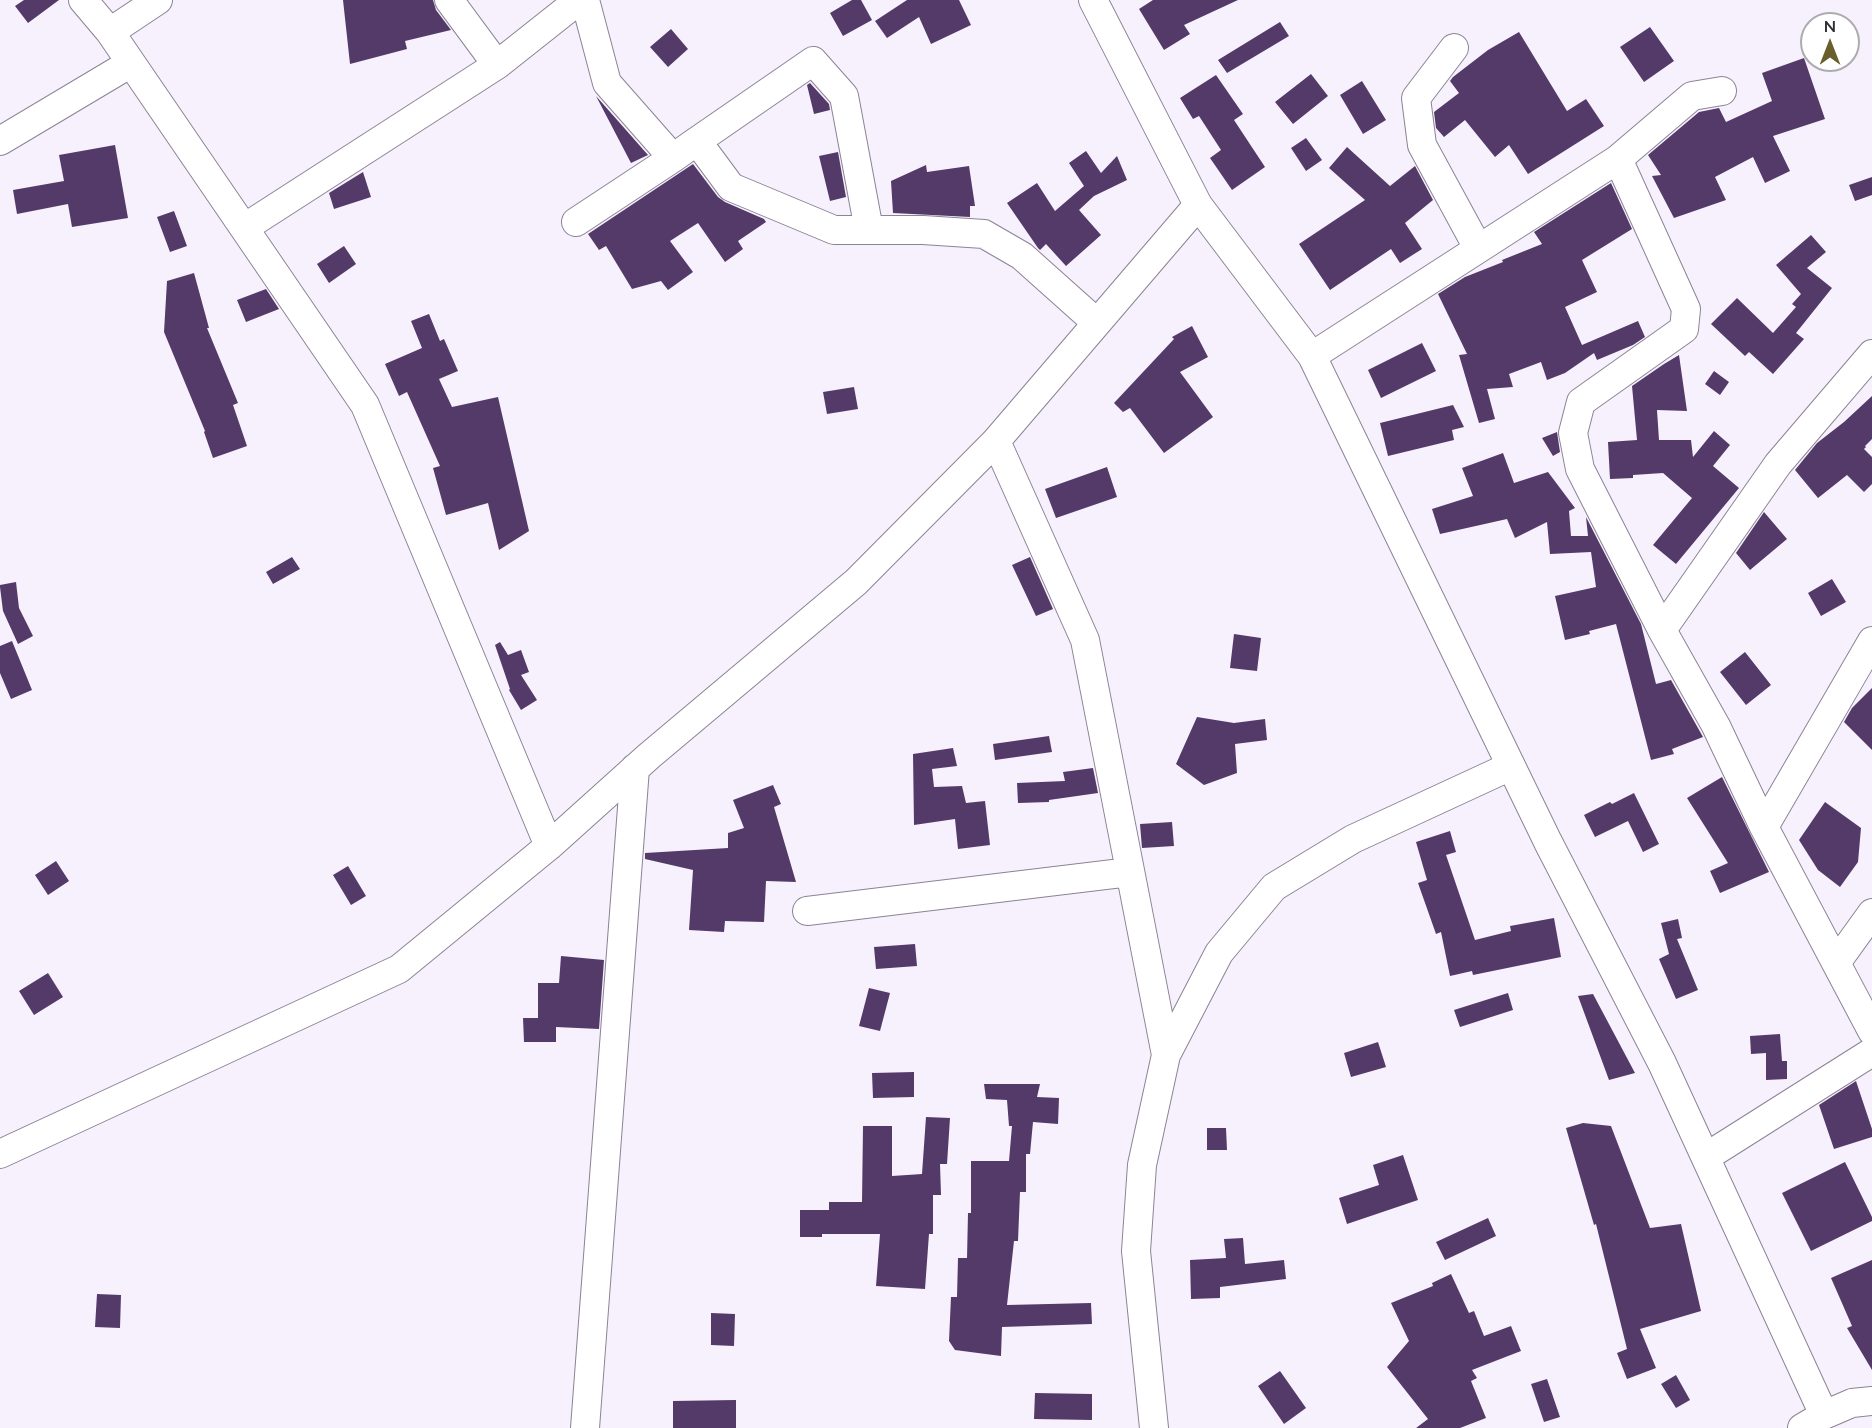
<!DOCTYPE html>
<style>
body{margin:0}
#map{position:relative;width:1872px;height:1428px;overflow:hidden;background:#f7f1fd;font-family:Lato,sans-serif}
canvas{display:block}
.north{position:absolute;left:1800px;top:12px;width:60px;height:60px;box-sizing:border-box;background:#fff;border:2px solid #acabad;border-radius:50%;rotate:0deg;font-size:16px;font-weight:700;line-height:24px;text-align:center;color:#302c33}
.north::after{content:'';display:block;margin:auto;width:21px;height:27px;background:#695f2c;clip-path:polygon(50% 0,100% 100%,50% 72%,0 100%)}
</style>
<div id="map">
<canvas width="1872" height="1428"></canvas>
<div class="north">N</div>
</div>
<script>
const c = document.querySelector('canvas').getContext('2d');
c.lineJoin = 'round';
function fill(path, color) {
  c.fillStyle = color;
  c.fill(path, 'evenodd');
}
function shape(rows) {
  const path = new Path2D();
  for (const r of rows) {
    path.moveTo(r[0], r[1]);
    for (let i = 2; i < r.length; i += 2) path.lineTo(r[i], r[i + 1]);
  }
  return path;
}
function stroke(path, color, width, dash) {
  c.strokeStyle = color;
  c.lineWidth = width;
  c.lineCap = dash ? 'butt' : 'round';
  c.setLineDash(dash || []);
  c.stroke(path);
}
const building = shape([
 [24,0,59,0,28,23,15,6],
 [343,0,433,0,436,10,451,30,405,41,407,49,350,64],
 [852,0,861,0,872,20,843,36,830,13],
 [907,0,959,0,971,25,931,44,919,17,887,38,875,21],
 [1153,0,1238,0,1184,25,1190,34,1164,50,1139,9],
 [1280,22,1289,36,1227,73,1218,60],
 [1650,27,1674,61,1644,82,1620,47],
 [671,29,688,49,668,67,650,47],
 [1519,32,1567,111,1586,99,1604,126,1528,174,1509,145,1495,157,1465,120,1444,137,1436,128,1434,112,1459,93,1450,81,1453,77,1488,50],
 [1804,58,1825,119,1773,136,1790,171,1765,183,1753,157,1715,177,1726,200,1674,218,1652,176,1661,175,1648,155,1699,112,1719,108,1726,122,1772,101,1762,73],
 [1311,74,1328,96,1293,124,1275,102],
 [1216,75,1243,114,1234,120,1265,167,1232,190,1210,158,1221,150,1199,116,1193,119,1180,98],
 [1362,81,1386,120,1363,134,1340,95],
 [810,83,829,104,830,110,814,114,807,85],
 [596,96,648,155,631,163],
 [1306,138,1322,160,1306,171,1291,148],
 [115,145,128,218,72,227,68,204,17,214,13,190,64,181,59,155],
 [1347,147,1390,186,1415,166,1433,200,1405,223,1422,249,1400,263,1391,249,1330,290,1299,244,1365,200,1329,168],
 [1086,151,1101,173,1117,156,1127,180,1094,196,1079,210,1101,235,1066,266,1046,244,1040,250,1038,248,1007,203,1037,183,1055,211,1084,186,1069,163],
 [838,152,846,197,830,201,819,156],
 [693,164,718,197,725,202,764,219,766,222,738,241,743,249,725,262,698,223,670,241,693,272,668,290,661,281,632,289,606,246,599,250,588,234],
 [926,165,927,172,969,166,975,206,970,206,970,217,893,213,891,181],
 [363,172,371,197,334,209,329,193],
 [1872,177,1872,195,1855,201,1849,185],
 [1611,183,1632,229,1582,260,1597,292,1565,307,1582,345,1638,321,1645,337,1633,345,1597,360,1594,353,1565,373,1547,380,1541,362,1509,374,1513,387,1487,389,1495,419,1479,423,1459,355,1467,354,1438,294,1465,277,1503,262,1502,260,1542,244,1534,232],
 [174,211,187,246,170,252,157,217],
 [1811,235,1826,252,1807,268,1832,288,1796,333,1804,339,1773,374,1749,352,1745,356,1711,324,1737,298,1773,333,1796,307,1792,304,1801,294,1776,265],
 [344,246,356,264,329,283,317,264],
 [194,273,209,328,207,328,238,403,233,405,247,446,213,458,204,432,205,431,164,332,167,281],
 [266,289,279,309,246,322,237,300],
 [429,314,440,341,444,339,458,371,439,379,452,407,498,397,529,531,499,550,488,503,446,515,433,468,440,466,407,392,399,396,385,364,422,348,411,321],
 [1192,326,1208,357,1180,372,1213,417,1164,453,1130,408,1123,412,1114,403,1174,339,1172,337],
 [1422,343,1436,371,1381,398,1368,370],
 [1679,355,1687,411,1657,410,1659,440,1691,440,1693,457,1714,431,1730,445,1713,466,1739,488,1676,564,1653,545,1692,498,1663,473,1633,475,1633,478,1610,479,1608,442,1637,440,1632,386,1664,364],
 [1714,371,1729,382,1720,395,1705,384],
 [854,387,858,409,827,414,823,392],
 [1872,396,1872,439,1865,446,1866,447,1864,449,1872,457,1872,484,1864,492,1847,475,1818,498,1795,470,1817,443,1844,422],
 [1453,405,1464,427,1452,430,1454,440,1388,456,1380,423],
 [1557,432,1560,452,1553,456,1542,438],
 [1503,453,1514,483,1548,472,1575,508,1569,511,1571,536,1588,536,1586,517,1641,624,1656,684,1671,680,1703,737,1672,749,1674,754,1651,760,1616,624,1589,631,1590,634,1565,640,1555,596,1596,587,1591,552,1550,554,1547,522,1515,538,1507,519,1440,534,1432,509,1473,496,1462,468],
 [1107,467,1117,497,1056,518,1045,489],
 [1764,512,1787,539,1750,570,1736,553],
 [292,557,300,569,273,584,266,572],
 [1030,557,1053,609,1036,616,1012,565],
 [1832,579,1846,602,1821,616,1808,593],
 [16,582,19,608,33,636,18,644,3,611,0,587,0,585],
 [1234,634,1261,638,1257,671,1230,668],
 [12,641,32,690,11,699,0,673,0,646],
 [500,642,508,655,521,650,529,672,521,675,537,700,521,710,509,690,510,689,495,645],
 [1745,652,1771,685,1746,705,1720,672],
 [1872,688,1872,750,1844,722,1852,708],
 [1197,717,1234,723,1265,719,1267,740,1235,744,1237,773,1204,785,1176,764],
 [1049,736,1052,752,995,760,993,744],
 [953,748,957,766,932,769,934,787,962,786,966,803,985,801,990,845,958,849,955,819,914,825,913,754],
 [1093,768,1098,793,1049,800,1049,802,1018,803,1017,783,1065,781,1063,772],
 [1722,777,1769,872,1720,893,1710,871,1728,863,1687,798],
 [773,785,781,804,774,807,796,882,766,881,764,922,725,921,724,932,689,930,693,870,645,859,645,853,728,848,728,833,744,828,733,800],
 [1634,793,1659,844,1643,852,1628,821,1595,837,1584,815,1610,802,1612,804],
 [1825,802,1861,828,1858,862,1840,887,1818,870,1799,840],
 [1172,822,1174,846,1142,848,1140,824],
 [1450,831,1456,852,1446,855,1475,940,1511,931,1510,926,1554,918,1561,957,1473,975,1472,971,1450,976,1441,932,1436,934,1418,883,1427,880,1416,842],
 [56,861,69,881,48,895,35,875],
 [348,866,366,896,351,905,333,875],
 [1678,919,1682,938,1677,939,1698,990,1676,999,1659,959,1669,954,1661,923],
 [915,944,917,966,876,969,874,947],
 [561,956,604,960,599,1029,556,1027,556,1042,524,1042,523,1018,538,1018,538,983,559,983],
 [48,973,63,997,34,1015,19,991],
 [869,988,890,993,880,1031,859,1026],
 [1508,993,1513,1010,1460,1027,1454,1010],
 [1593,994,1635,1073,1609,1080,1578,996],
 [1780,1034,1782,1061,1787,1061,1787,1079,1766,1080,1766,1053,1751,1054,1750,1036],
 [1378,1042,1386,1067,1351,1077,1344,1053],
 [914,1072,914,1097,873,1098,872,1073],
 [1856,1081,1872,1129,1872,1137,1834,1149,1819,1105],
 [984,1084,1040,1084,1037,1097,1059,1098,1058,1124,1033,1122,1030,1154,1026,1154,1026,1192,1020,1192,1018,1241,1014,1241,1007,1305,1091,1303,1092,1324,1002,1327,1001,1356,955,1350,949,1341,951,1297,957,1297,958,1258,967,1258,968,1213,971,1213,971,1161,1009,1161,1012,1126,1009,1126,1007,1100,986,1099],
 [926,1117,950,1118,947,1164,940,1164,941,1195,933,1195,933,1234,929,1234,925,1289,876,1286,880,1234,822,1234,822,1237,800,1237,800,1210,829,1210,829,1202,862,1202,863,1126,892,1126,892,1176,922,1174],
 [1583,1123,1611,1126,1650,1228,1681,1224,1701,1311,1640,1329,1656,1368,1627,1379,1617,1353,1627,1349,1596,1224,1594,1225,1566,1128],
 [1207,1128,1226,1128,1227,1150,1207,1150],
 [1403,1155,1418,1200,1347,1224,1339,1198,1379,1185,1373,1165],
 [1845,1162,1872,1217,1872,1221,1811,1251,1782,1193],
 [1488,1218,1496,1236,1445,1260,1436,1242],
 [1243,1238,1245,1264,1284,1260,1286,1279,1220,1287,1220,1298,1191,1299,1190,1260,1226,1258,1224,1239],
 [1872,1260,1872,1370,1847,1328,1852,1326,1831,1278],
 [1451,1274,1469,1313,1474,1311,1484,1336,1511,1326,1521,1351,1472,1370,1477,1378,1471,1381,1486,1418,1460,1428,1416,1428,1428,1419,1387,1367,1409,1341,1391,1303,1433,1286,1432,1283],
 [97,1294,121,1295,120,1328,95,1327],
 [711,1313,735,1314,734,1346,711,1345],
 [1280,1371,1306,1408,1284,1424,1258,1386],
 [1676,1375,1690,1400,1676,1408,1661,1384],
 [1547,1379,1560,1417,1544,1422,1531,1384],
 [1035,1393,1092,1394,1092,1420,1034,1419],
 [736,1400,736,1428,673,1428,673,1401]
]);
const minor = shape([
 [83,0,110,32,365,405,549,846],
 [449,0,497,65,579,0],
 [585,0,607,83,673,158,697,141],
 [1093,0,1198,205,1312,356],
 [110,32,158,0],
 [1454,48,1416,98,1422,145,1478,248],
 [0,141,131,63],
 [1618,159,1692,96,1722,91],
 [576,222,673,158],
 [244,228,497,65],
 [869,230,844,96,813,61,697,141,731,187,834,230,923,230,984,234,1022,256,1097,323],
 [1872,354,1778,464,1662,630,1716,726,1764,827,1872,641],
 [996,441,1085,640,1166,1055],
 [1662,630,1580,469,1573,433,1581,402,1684,329,1686,309,1618,159,1312,356,1548,842,1662,1063,1824,1415],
 [1764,827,1872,1031],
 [807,911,1130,872],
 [1836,963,1872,913],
 [0,1154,399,969,549,846,649,756,856,582,996,441,1198,205],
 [1706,1157,1872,1052],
 [585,1428,635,768],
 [1154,1428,1136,1251,1142,1165,1166,1055,1219,953,1274,887,1353,839,1511,766],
 [1802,1428,1824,1415,1852,1403,1872,1401]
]);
fill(building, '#543a69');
stroke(minor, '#8c8395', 30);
stroke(minor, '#fff', 28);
</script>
